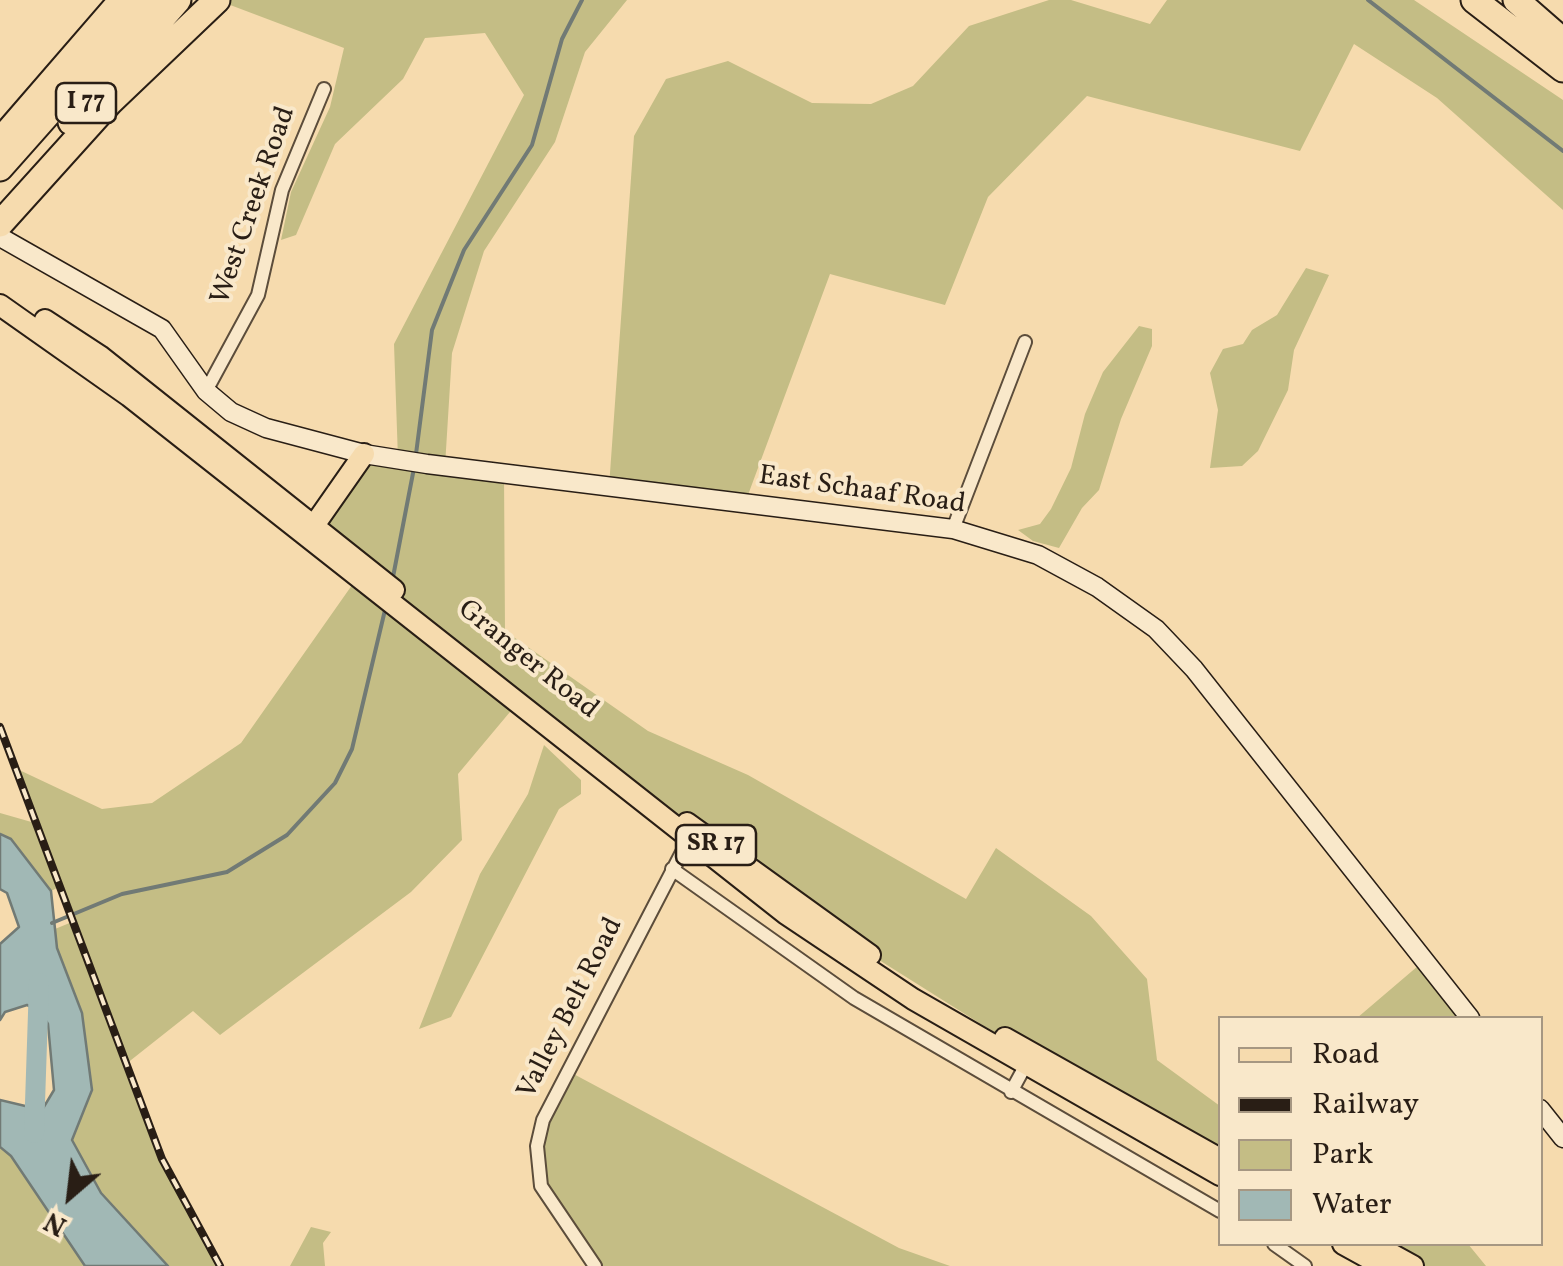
<!DOCTYPE html>
<style>
body{margin:0}
#map{position:relative;width:1563px;height:1266px;overflow:hidden;background:#f6dbae;font-family:Vollkorn,serif}
canvas{display:block}
.legend{position:absolute;left:1218px;top:1016px;width:325px;height:230px;box-sizing:border-box;background:#f9e8ca;border:2px solid #a69782;margin:0;padding:12px 18px;list-style:none;font-size:30px;color:#291e15}
.legend li{display:flex;align-items:center;gap:20px;height:50px}
.legend b{width:50px;border:2px solid #a69782}
.north{position:absolute;left:20px;top:1146px;width:100px;height:100px;-webkit-text-stroke:8px #f9e8ca;paint-order:stroke;rotate:208deg;font-size:28px;font-weight:700;line-height:40px;text-align:center;color:#291e15}
.north::after{content:'';display:block;margin:auto;width:35px;height:45px;background:#291e15;clip-path:polygon(50% 0,100% 100%,50% 72%,0 100%)}
</style>
<div id="map">
<canvas width="1563" height="1266"></canvas>
<ul class="legend">
<li><b style="height:12px;background:#f6dbae"></b>Road</li>
<li><b style="height:12px;background:#291e15"></b>Railway</li>
<li><b style="height:28px;background:#c4bd85"></b>Park</li>
<li><b style="height:28px;background:#a1b8b5"></b>Water</li>
</ul>
<div class="north">N</div>
</div>
<script>
const c = document.querySelector('canvas').getContext('2d');
c.lineJoin = 'round';
function fill(path, color) {
  c.fillStyle = color;
  c.fill(path, 'evenodd');
}
function shape(rows) {
  const path = new Path2D();
  for (const r of rows) {
    path.moveTo(r[0], r[1]);
    for (let i = 2; i < r.length; i += 2) path.lineTo(r[i], r[i + 1]);
  }
  return path;
}
function stroke(path, color, width, dash) {
  c.strokeStyle = color;
  c.lineWidth = width;
  c.lineCap = dash ? 'butt' : 'round';
  c.setLineDash(dash || []);
  c.stroke(path);
}
function label(font, color, halo, rows, align = 'center') {
  c.font = font + ' Vollkorn,serif';
  c.lineWidth = 8;
  c.setLineDash([]);
  c.textBaseline = 'middle';
  c.strokeStyle = halo;
  c.fillStyle = color;
  for (const [text, x, y, turn = 0] of rows) {
    c.save();
    c.translate(x, y);
    c.rotate((+turn || 0) * Math.PI / 180);
    c.textAlign = isNaN(turn) ? turn : align;
    if (halo) c.strokeText(text, 0, 0);
    c.fillText(text, 0, 0);
    c.restore();
  }
}
const green = shape([
 [217,0,627,0,585,52,555,142,484,251,452,353,445,466,504,474,505,631,648,731,748,775,966,899,996,848,1091,916,1147,979,1157,1060,1220,1106,1220,1159,984,1026,860,948,694,828,525,694,458,774,462,840,411,892,220,1035,193,1011,126,1064,169,1169,220,1266,168,1266,101,1193,72,1140,92,1090,82,1013,57,948,55,929,72,922,59,887,51,891,11,839,0,834,0,813,35,823,15,768,102,809,152,803,241,743,357,578,315,525,364,454,398,459,394,344,524,95,485,33,425,38,403,79,335,144,296,235,281,240,291,192,330,107,344,48],
 [1049,0,1071,0,1150,24,1167,0,1414,0,1563,100,1563,210,1437,98,1354,44,1300,151,1087,96,988,197,945,305,830,274,745,503,609,487,634,136,666,79,728,61,812,103,871,104,913,86,969,26],
 [1306,268,1329,275,1294,350,1288,390,1258,451,1242,466,1210,468,1218,410,1210,373,1223,349,1243,344,1252,330,1277,315],
 [1139,326,1152,329,1152,346,1121,419,1099,490,1082,508,1059,548,1033,541,1018,530,1040,524,1051,509,1071,468,1085,414,1103,372],
 [544,745,581,780,581,794,559,809,451,1017,419,1029,480,874,528,794],
 [1425,960,1470,1018,1357,1018],
 [568,1071,899,1248,950,1266,595,1266,541,1186,543,1120],
 [0,1147,11,1156,85,1266,0,1266],
 [311,1227,331,1232,323,1243,325,1266,290,1266],
 [1373,1244,1468,1244,1486,1266,1417,1266]
]);
const water = shape([
 [0,834,11,839,51,891,57,948,82,1013,92,1090,72,1140,101,1193,168,1266,85,1266,11,1156,0,1147,0,1100,42,1110,54,1090,48,1024,40,1011,27,1005,5,1012,0,1020,0,944,19,927,7,893,0,889,0,834]
]);
const stream = shape([
 [1368,0,1563,151],
 [416,454,432,330,464,250,532,145,562,39,582,0],
 [393,577,414,468],
 [52,923,122,894,227,872,287,835,335,783,352,749,385,610]
]);
const river = shape([
 [34,1133,39,983]
]);
const street = shape([
 [206,391,258,295,282,190,324,89],
 [953,529,1025,342],
 [672,869,854,998,1220,1211],
 [1011,1092,1029,1059],
 [1274,1244,1305,1266],
 [595,1266,541,1186,537,1146,543,1120,692,833]
]);
const secondary = shape([
 [0,237,162,329,206,391,231,412,266,428,364,454,427,464,953,529,1038,555,1097,587,1156,629,1194,669,1470,1018],
 [1540,1109,1563,1138]
]);
const primary = shape([
 [0,305,129,396,786,914,913,999,1220,1175],
 [45,320,100,356,394,590],
 [308,534,364,454],
 [687,823,870,955],
 [1005,1038,1220,1159],
 [1343,1244,1383,1266],
 [1373,1244,1413,1266]
]);
const highway = shape([
 [1474,0,1563,69],
 [1516,0,1563,41],
 [71,122,178,0],
 [0,141,122,0],
 [0,168,149,0],
 [0,224,110,102,217,0]
]);
const rail = shape([
 [0,727,162,1159,220,1266]
]);
const shields = [
 [86,103,60],
 [716,845,80]
];
const shieldNames = [
 ["I 77",86,103],
 ["SR 17",716,845]
];
const streetNames = [
 ["West Creek Road",255,206,-71],
 ["East Schaaf Road",862,492,8],
 ["Granger Road",527,661,39],
 ["Valley Belt Road",572,1009,-63]
];
fill(green, '#c4bd85');
fill(water, '#a1b8b5');
stroke(water, '#717a75', 2.5);
stroke(stream, '#717a75', 4);
stroke(river, '#a1b8b5', 20);
stroke(street, '#5c4d3b', 16);
stroke(secondary, '#291e15', 21);
stroke(primary, '#291e15', 24);
stroke(highway, '#291e15', 29);
stroke(street, '#f9e8ca', 12);
stroke(secondary, '#f9e8ca', 18);
stroke(primary, '#f6dbae', 20);
stroke(highway, '#f6dbae', 25);
stroke(rail, '#291e15', 8);
stroke(rail, '#f9e8ca', 4, [11]);
for (const [x, y, w] of shields) {
  const box = new Path2D();
  box.roundRect(x - w / 2, y - 20, w, 40, 8);
  c.fillStyle = '#f9e8ca';
  c.fill(box);
  stroke(box, '#291e15', 2.5);
}
label('bold 25px', '#291e15', null, shieldNames);
label('28px', '#291e15', '#f9e8ca', streetNames);
</script>
